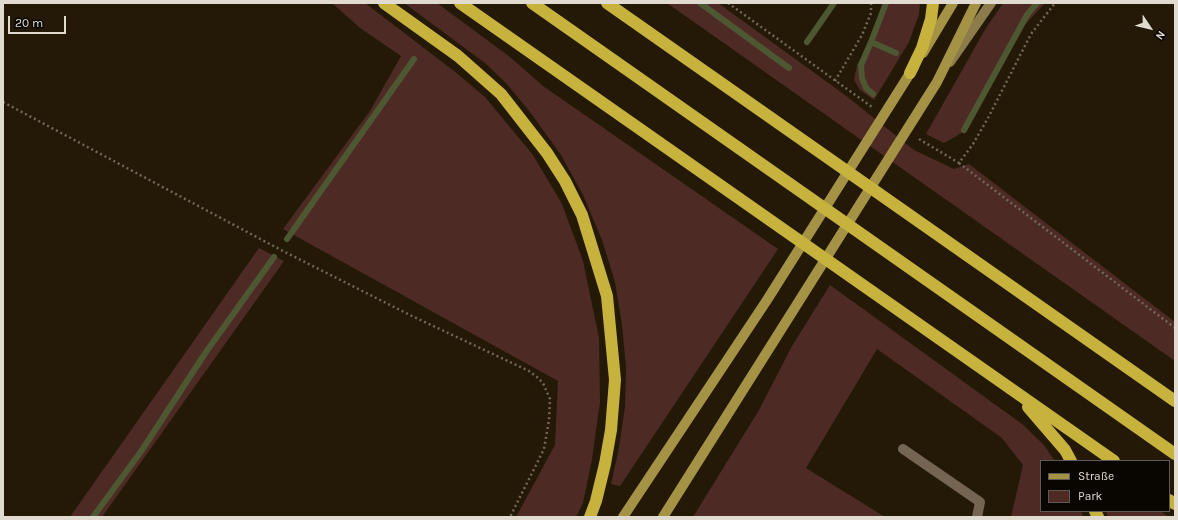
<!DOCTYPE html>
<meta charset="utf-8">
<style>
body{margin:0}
#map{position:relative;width:1178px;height:520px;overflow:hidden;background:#241907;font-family:Karla,sans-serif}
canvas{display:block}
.frame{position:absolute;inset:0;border:4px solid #e1dacf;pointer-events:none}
.legend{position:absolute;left:1040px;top:460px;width:130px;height:52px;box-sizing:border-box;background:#090501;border:1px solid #5f5a53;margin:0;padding:5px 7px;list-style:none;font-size:12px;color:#e1dacf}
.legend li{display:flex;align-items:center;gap:8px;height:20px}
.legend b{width:20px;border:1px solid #5f5a53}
.north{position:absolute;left:1130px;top:8px;width:40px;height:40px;-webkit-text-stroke:3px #090501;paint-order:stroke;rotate:125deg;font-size:11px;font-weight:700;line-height:16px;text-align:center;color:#e1dacf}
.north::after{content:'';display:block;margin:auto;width:14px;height:18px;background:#e1dacf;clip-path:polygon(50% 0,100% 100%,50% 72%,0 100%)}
.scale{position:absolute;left:8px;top:16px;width:58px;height:18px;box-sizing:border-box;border:2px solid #e1dacf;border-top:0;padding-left:5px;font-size:12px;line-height:14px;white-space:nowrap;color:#e1dacf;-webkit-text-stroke:3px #090501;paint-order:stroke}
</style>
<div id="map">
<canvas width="1178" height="520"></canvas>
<div class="frame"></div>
<ul class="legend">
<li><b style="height:5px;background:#a59345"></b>Straße</li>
<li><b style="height:11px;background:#4d2b24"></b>Park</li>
</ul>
<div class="north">N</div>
<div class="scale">20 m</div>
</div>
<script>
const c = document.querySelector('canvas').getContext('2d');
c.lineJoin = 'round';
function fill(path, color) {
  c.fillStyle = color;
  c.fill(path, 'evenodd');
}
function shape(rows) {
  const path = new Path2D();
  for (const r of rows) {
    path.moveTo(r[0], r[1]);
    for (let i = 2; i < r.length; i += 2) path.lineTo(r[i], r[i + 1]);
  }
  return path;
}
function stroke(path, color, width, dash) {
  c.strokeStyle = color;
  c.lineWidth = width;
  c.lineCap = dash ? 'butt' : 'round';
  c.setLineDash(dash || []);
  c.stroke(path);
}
const green = shape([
 [332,3,365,3,454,71,485,97,533,155,562,204,583,261,599,338,600,402,592,459,583,503,576,517,516,517,555,445,558,381,283,229,370,111,401,56,360,28],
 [404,3,437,3,510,57,543,86,778,249,620,486,611,484,619,448,625,407,626,367,622,325,615,282,602,240,583,195,561,155,530,112,506,83,485,63],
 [667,3,718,3,845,95,914,150,954,169,969,164,1175,322,1175,361],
 [885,3,920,3,919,14,909,42,874,100,860,90,854,80,857,65,872,37],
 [1003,3,1045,3,1022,28,965,131,944,143,926,134,986,28],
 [259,248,284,261,102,517,70,517],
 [830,285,1022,424,1043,444,1055,461,1041,461,1041,511,1081,511,1083,517,1011,517,1023,465,1002,438,877,349,806,468,885,517,693,517,759,410,792,346],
 [1106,511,1160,511,1169,517,1108,517]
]);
const stream = shape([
 [700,3,789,68],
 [886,3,871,42,896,53],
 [807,42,834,3],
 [871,42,861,65,862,78,866,88,873,94],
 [964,130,1027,15,1037,3],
 [287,239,414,59],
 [93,517,142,450,206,352,274,257]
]);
const path = shape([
 [728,3,872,107],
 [835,81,862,35,871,13,871,3],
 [3,102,281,250,412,316,529,371,537,377,543,383,550,399,549,420,544,449,510,517],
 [919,139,959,163,973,144,988,118,1031,34,1055,3],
 [959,163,1175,328]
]);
const lane = shape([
 [903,449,980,502,977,517]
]);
const secondary = shape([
 [950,62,991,3]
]);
const primary = shape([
 [923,53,953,3],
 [623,517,767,300,914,67],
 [663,517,937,82,976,3]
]);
const highway = shape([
 [384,3,458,56,501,94,547,153,565,181,582,215,607,296,615,380,611,430,605,464,596,501,590,517],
 [460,3,1114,461],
 [532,3,1175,454],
 [607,3,1175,401],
 [910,73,922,48,931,19,933,3],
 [1028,407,1065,450,1071,461],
 [1169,500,1175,504],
 [1095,511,1098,517]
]);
fill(green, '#4d2b24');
stroke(stream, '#4d5833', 6);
stroke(path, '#716859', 2.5, [2, 3]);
stroke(lane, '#736552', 10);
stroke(secondary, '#8c7c4b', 10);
stroke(primary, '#a59345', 10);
stroke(highway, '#c6b23c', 12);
</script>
